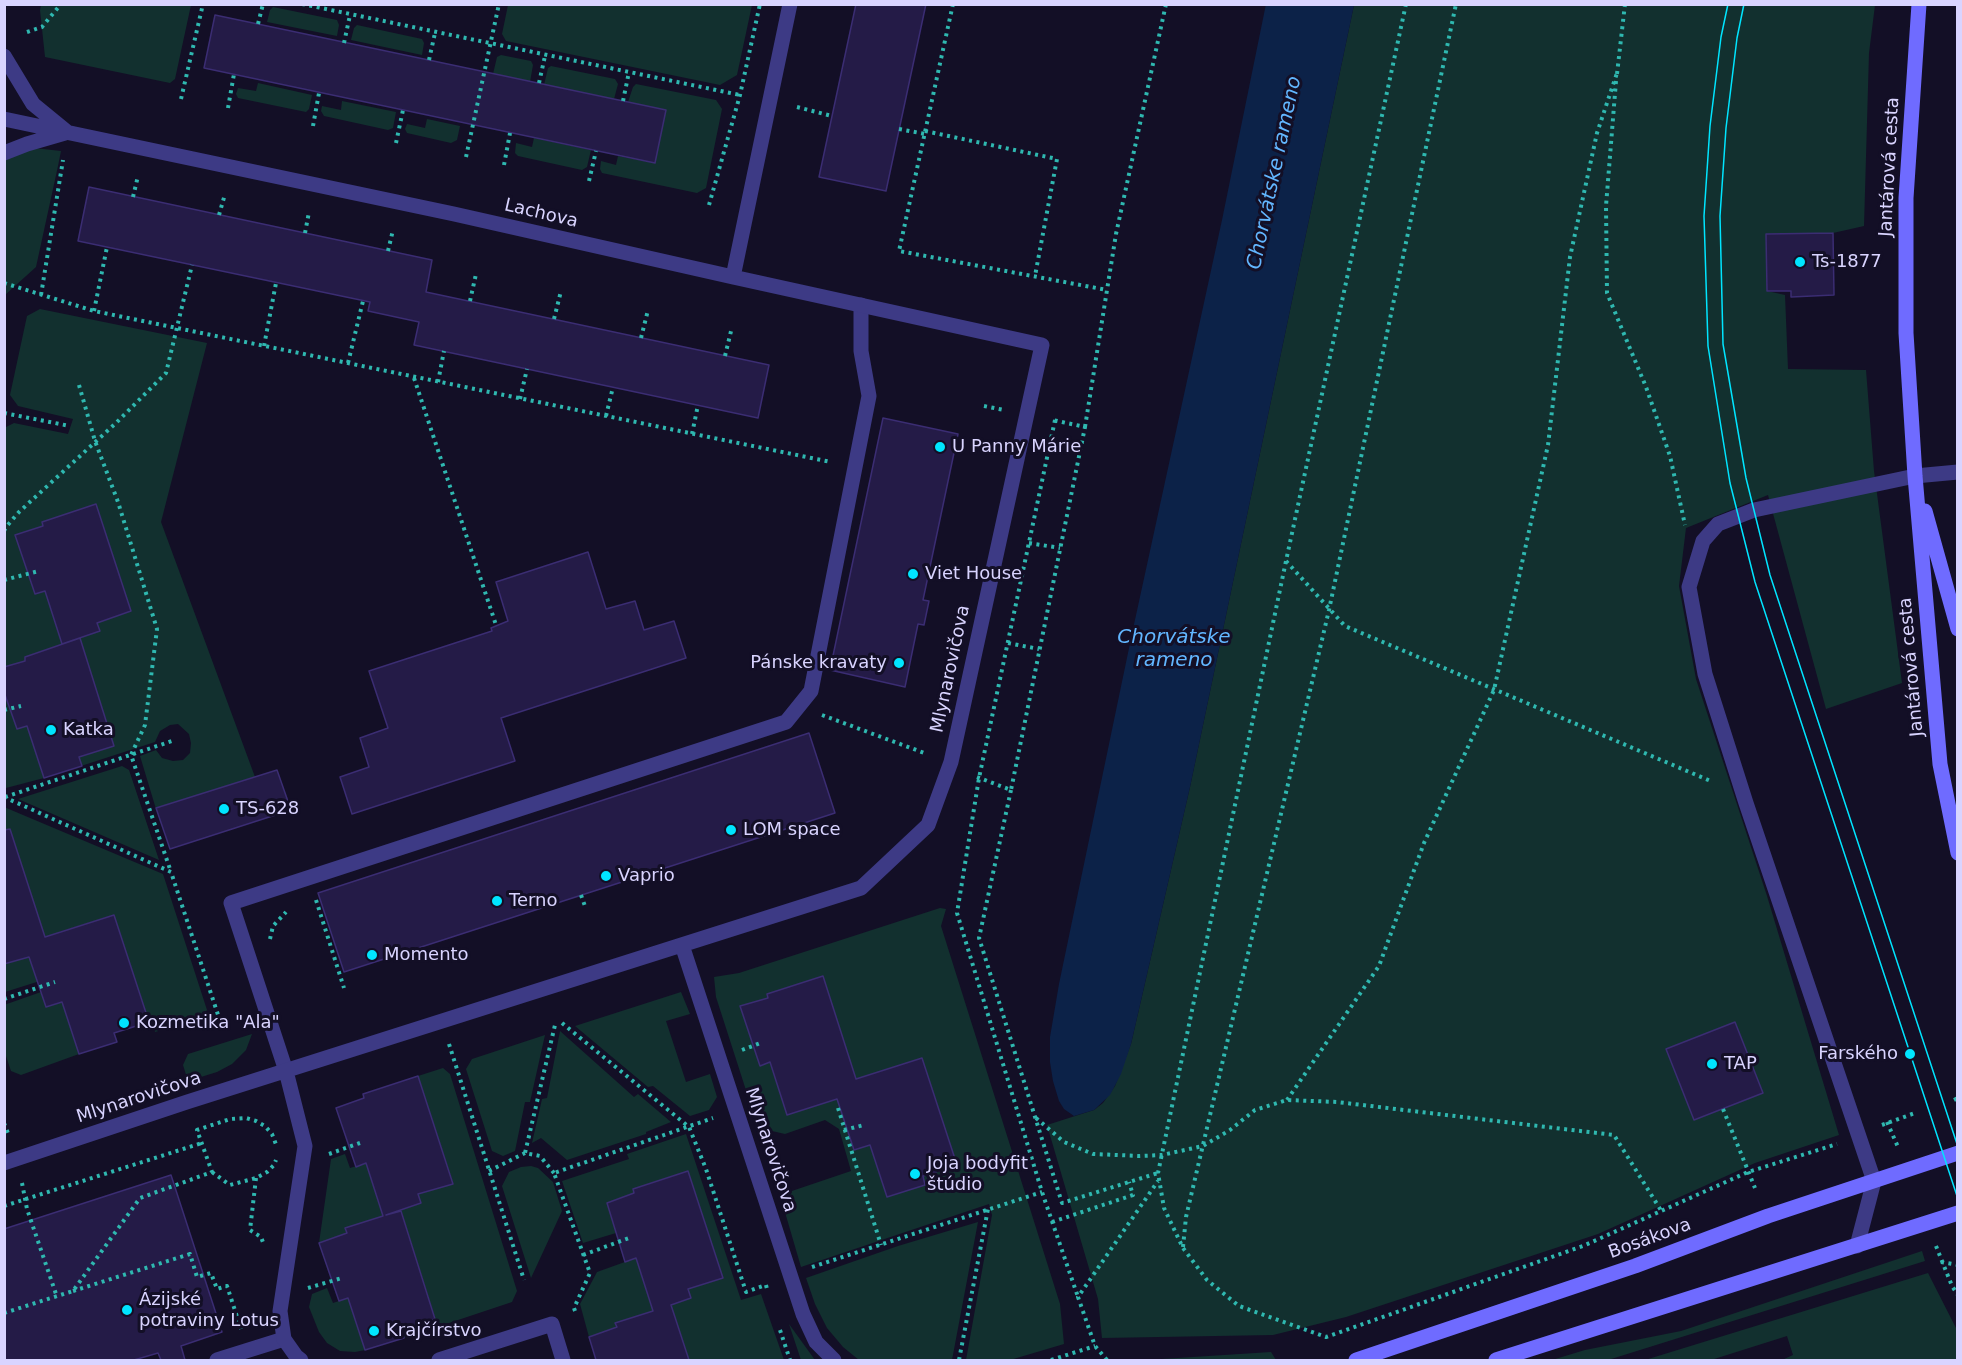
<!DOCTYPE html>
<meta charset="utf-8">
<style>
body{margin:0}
#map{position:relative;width:1962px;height:1365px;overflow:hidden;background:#130f26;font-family:"DejaVu Sans",sans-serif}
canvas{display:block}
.frame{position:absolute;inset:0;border:6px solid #d9d4ff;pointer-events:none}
</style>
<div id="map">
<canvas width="1962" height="1365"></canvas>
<div class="frame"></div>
</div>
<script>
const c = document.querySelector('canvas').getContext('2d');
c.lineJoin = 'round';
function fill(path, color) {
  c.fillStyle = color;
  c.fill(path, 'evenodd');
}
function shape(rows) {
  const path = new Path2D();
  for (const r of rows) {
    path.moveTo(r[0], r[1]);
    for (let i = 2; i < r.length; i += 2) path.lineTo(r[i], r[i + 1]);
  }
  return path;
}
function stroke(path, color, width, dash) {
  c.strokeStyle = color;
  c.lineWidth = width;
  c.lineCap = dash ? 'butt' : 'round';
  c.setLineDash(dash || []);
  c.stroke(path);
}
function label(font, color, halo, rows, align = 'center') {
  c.font = font + ' "DejaVu Sans",sans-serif';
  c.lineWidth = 6;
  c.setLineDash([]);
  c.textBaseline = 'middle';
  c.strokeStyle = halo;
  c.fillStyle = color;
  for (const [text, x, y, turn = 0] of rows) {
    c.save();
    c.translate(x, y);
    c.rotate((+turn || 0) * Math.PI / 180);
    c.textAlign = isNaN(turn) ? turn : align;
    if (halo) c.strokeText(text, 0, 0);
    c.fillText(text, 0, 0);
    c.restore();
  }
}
const green = shape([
 [41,5,191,5,175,79,170,83,45,57,40,10],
 [508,5,508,4,752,5,737,75,720,85,506,41,502,34],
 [1354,5,1875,5,1869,53,1864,226,1833,233,1766,234,1767,291,1785,295,1788,369,1866,370,1874,471,1902,683,1826,709,1768,495,1686,528,1679,586,1696,679,1767,896,1839,1135,1755,1163,1598,1234,1346,1317,1273,1335,1102,1338,1098,1299,1047,1125,1094,1110,1103,1103,1115,1086,1131,1044,1190,787],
 [273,7,337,20,339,25,337,36,267,22,270,10],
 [357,25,422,39,424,43,422,55,351,40,354,28],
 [501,55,531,61,533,65,530,82,493,74,497,57],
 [551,66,615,79,618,84,614,99,544,85,548,68],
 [258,83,312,95,309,109,306,112,238,98,236,94,238,88,256,91],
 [636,84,716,100,722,109,706,188,697,193,602,173,600,169,601,161,616,165,618,156,655,163,628,102,633,87],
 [342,101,396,112,393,128,388,130,324,116,321,111,322,106,341,110],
 [427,119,460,126,457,140,451,143,407,133,405,129,407,124,425,128],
 [534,138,591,150,587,167,582,170,518,156,515,153,516,143,532,147],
 [34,148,61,151,58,166,36,267,5,295,4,158],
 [40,309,207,343,161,522,255,777,156,809,140,756,156,750,162,758,173,761,183,760,190,753,191,743,189,734,178,724,170,725,160,731,155,742,44,778,6,788,4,783,4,428,14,423,68,434,73,419,18,406,10,395,27,316],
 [122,766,129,770,159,860,18,799],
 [4,807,163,874,207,1010,202,1018,155,1032,152,1021,149,1022,114,915,59,932,60,936,46,942,5,836],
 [940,908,946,909,941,926,1060,1304,1064,1344,1010,1360,966,1360,992,1215,989,1204,801,1267,780,1195,851,1171,839,1129,825,1120,785,1134,772,1131,760,1123,753,1112,716,997,714,977,739,973],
 [32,946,43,980,5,992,4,964,15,961],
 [41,992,46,1007,62,1002,79,1054,21,1075,11,1071,5,1053,4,1005],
 [681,992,690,1014,666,1021,686,1082,710,1074,717,1097,709,1110,690,1116,653,1086,648,1087,575,1026],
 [560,1031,634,1097,638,1094,671,1122,646,1132,646,1134,567,1160,541,1138,532,1143,542,1099,547,1098],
 [252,1034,246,1050,232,1064,217,1072,188,1081,183,1065,188,1054],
 [545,1035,530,1102,525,1102,515,1151,503,1156,492,1151,466,1069,472,1059],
 [443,1068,450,1074,517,1291,512,1302,404,1338,401,1329,435,1318,401,1210,421,1203,418,1194,453,1183,418,1076],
 [686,1134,741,1300,761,1294,784,1360,689,1360,671,1305,691,1298,688,1289,723,1278,688,1171,633,1189,634,1193,607,1203,616,1233,583,1243,562,1181,629,1159,627,1154],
 [345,1154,350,1168,366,1163,383,1216,345,1229,347,1233,319,1243,331,1159],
 [531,1166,538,1168,553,1182,562,1211,531,1278,502,1186,509,1172,521,1167],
 [978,1222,952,1360,859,1360,843,1347,827,1328,815,1304,806,1278,898,1246],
 [1922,1251,1925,1261,1608,1360,1552,1360,1585,1350,1681,1331],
 [636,1258,653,1311,616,1323,617,1327,589,1337,580,1304,597,1272],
 [1928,1273,1957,1330,1957,1360,1782,1360,1793,1355,1787,1336,1711,1360,1645,1360],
 [327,1288,333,1303,348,1298,365,1350,355,1352,340,1351,327,1343,319,1332,309,1307,312,1294],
 [789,1324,815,1360,801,1360],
 [1271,1352,1276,1360,1146,1360]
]);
const water = shape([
 [1266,4,1354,5,1190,787,1131,1044,1121,1074,1110,1095,1094,1110,1074,1116,1064,1109,1059,1101,1053,1081,1050,1062,1050,1037,1059,984,1133,629,1222,220]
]);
const building = shape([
 [856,4,926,4,886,191,819,177,856,4],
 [215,15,666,110,655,163,204,68,215,15],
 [89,187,432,260,426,292,769,365,758,418,414,345,419,322,368,311,370,302,78,241,89,187],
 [1833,233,1834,295,1791,297,1791,291,1767,291,1766,234,1833,233],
 [883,418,958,434,923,600,929,601,924,625,918,624,905,687,830,670,883,418],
 [96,504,131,611,97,623,100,631,62,644,45,591,35,594,15,535,43,526,42,522,96,504],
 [588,552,606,609,635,601,644,630,674,621,686,658,501,718,515,761,352,814,340,777,369,767,360,738,388,728,369,671,492,631,491,628,508,621,496,582,588,552],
 [80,638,114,746,79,757,82,766,44,778,27,726,17,729,4,692,4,667,25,661,25,657,80,638],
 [809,733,835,813,344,972,318,893,809,733],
 [277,770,291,810,170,849,156,808,277,770],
 [10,829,45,937,114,915,149,1022,114,1033,117,1042,79,1054,62,1002,46,1007,29,957,4,964,4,830,10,829],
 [823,976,856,1079,922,1058,957,1165,923,1176,925,1185,887,1197,870,1145,854,1150,837,1099,787,1115,770,1062,760,1066,740,1006,768,998,767,994,823,976],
 [1735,1022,1763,1093,1694,1120,1666,1049,1735,1022],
 [418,1076,453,1184,418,1194,421,1203,386,1215,401,1211,435,1319,401,1329,404,1338,365,1350,348,1298,339,1301,319,1243,347,1233,345,1228,383,1216,366,1163,356,1167,336,1108,364,1098,363,1094,418,1076],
 [688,1171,723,1278,688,1289,691,1298,671,1305,689,1360,596,1360,589,1337,617,1327,615,1323,653,1311,636,1258,625,1262,607,1203,634,1193,633,1189,688,1171],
 [171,1175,222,1332,181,1346,185,1360,161,1360,158,1353,134,1360,4,1360,4,1229,171,1175]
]);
const path = shape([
 [302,4,740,95],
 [953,4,899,251,1107,290],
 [1406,4,1286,561,1158,1173,1164,1208,1183,1248,1207,1280,1239,1306,1326,1337,1583,1246,1748,1172,1837,1144],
 [258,24,263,4],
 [27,32,42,27,61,4],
 [344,43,350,15],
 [429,60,435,33],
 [1617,74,1625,4],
 [1616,81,1606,206,1607,293,1646,387,1670,456,1685,525],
 [539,83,545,56],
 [181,99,203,4],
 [623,101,629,72],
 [797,107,832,116],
 [228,108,234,74],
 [313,126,319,93],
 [899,129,925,134],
 [925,131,1057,159,1035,276],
 [396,143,403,110],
 [466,157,499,4],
 [504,165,510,133],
 [589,181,596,151],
 [133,197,138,176],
 [709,205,740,95,760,4],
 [219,215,225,194],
 [305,233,309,212],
 [388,251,393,230],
 [4,283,94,311,831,462],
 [41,295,63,160],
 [470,301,476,274],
 [94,311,107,247],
 [554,319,561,291],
 [641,338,648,310],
 [264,346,276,283],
 [725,356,732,327],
 [348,363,363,301],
 [414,378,496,625],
 [438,382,444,351],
 [79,385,95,441,118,502,157,629,145,725,131,755,171,872],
 [520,399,527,369],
 [984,406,1004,410],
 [4,413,70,426],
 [606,416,613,387],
 [1055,420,979,778,957,913,1042,1192,1078,1297],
 [1085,427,1116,234,1166,4],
 [692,434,698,405],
 [4,531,6,527,19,512,116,423,166,373,192,265],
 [1029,543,1060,548],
 [1286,561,1345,626,1713,782],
 [4,580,39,571],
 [1008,643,1039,649],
 [4,710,21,706],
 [822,715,927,754],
 [977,777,1011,790,1085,427,1053,420],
 [1011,790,979,938,1062,1203,1158,1173],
 [4,797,171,872,222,1027],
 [5,797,175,740],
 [581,895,586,909],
 [316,900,344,988],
 [270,939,273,926,286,912],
 [4,999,55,982],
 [562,1023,689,1127,706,1169,746,1292,766,1285,767,1289],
 [449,1044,524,1280],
 [742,1050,763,1042],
 [1287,1100,1379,966,1424,843,1494,690,1548,445,1570,257,1597,133,1617,73],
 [1954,1100,1958,1098],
 [838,1108,881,1245],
 [1723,1109,1755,1188],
 [1036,1118,1064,1142,1093,1154,1140,1156,1162,1155,1203,1146,1230,1130,1255,1110,1287,1100,1337,1102,1614,1135,1662,1212],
 [1887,1122,1898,1147],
 [4,1123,9,1136],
 [1882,1125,1915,1113],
 [844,1130,864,1125],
 [329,1154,360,1143],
 [489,1171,525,1153],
 [212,1172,230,1185,256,1178,267,1172,274,1165,276,1160],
 [554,1173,540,1156,525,1153,555,1025],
 [256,1178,250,1230,261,1237,264,1245],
 [22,1183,27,1209,57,1297],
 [4,1206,202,1143],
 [1052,1222,1133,1195,1129,1182],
 [1936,1246,1952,1286,1958,1295],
 [1183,1247,1186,1217,1329,610,1456,4],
 [583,1255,629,1238],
 [1941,1262,1958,1265],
 [812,1267,1042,1192],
 [308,1288,342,1278],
 [73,1291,190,1254,197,1277,211,1273,217,1289,227,1286,241,1329],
 [575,1311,574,1308,590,1273,554,1173,713,1118],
 [4,1313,73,1291,140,1198,212,1172,197,1130,230,1119,246,1118,256,1121,265,1126,272,1134,277,1147],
 [780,1330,790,1360],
 [959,1360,988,1209],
 [1051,1360,1095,1346],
 [1107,1360,1095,1346,1078,1297,1158,1181]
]);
const lane = shape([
 [286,1071,231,903,786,722,811,691,869,396,861,351,861,305],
 [1857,1246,1874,1181,1746,803,1705,674,1689,587,1703,541,1718,524,1754,510,1915,476],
 [217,1360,284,1339]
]);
const street = shape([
 [4,56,33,104,66,131],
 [4,119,454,214,733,277,790,4],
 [4,153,27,144,65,133],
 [1915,476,1958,472],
 [682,945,803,1314,816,1342,834,1360],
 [286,1071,305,1146,280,1311,284,1339,296,1356,301,1360],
 [4,1163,187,1102,861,888,928,825,951,762,1042,345,733,277],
 [439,1360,552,1324,563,1360]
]);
const secondary = shape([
 [1919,4,1906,198,1906,333,1915,476,1940,764,1958,853],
 [1925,511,1958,629],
 [1356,1360,1635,1266,1768,1216,1958,1153],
 [1496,1360,1958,1213]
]);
const tram = shape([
 [1728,4,1721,37,1710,126,1704,216,1708,346,1730,483,1755,582,1958,1199],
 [1744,4,1737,38,1726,128,1720,216,1723,344,1746,478,1770,575,1958,1147]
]);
const markers = [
 [1800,262,6,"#00e5ff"],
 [940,447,6,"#00e5ff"],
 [913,574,6,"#00e5ff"],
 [899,663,6,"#00e5ff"],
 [51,730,6,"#00e5ff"],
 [224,809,6,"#00e5ff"],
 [731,830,6,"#00e5ff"],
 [606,876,6,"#00e5ff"],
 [497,901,6,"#00e5ff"],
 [372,955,6,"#00e5ff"],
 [124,1023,6,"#00e5ff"],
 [1910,1054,6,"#00e5ff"],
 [1712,1064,6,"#00e5ff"],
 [915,1174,6,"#00e5ff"],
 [127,1310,6,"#00e5ff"],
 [374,1331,6,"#00e5ff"]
];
const streetNames = [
 ["Jantárová cesta",1890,167,-87],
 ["Lachova",541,214,13],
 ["Jantárová cesta",1912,667,-95],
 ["Mlynarovičova",951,669,-78],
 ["Mlynarovičova",139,1098,-18],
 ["Mlynarovičova",770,1150,72],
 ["Bosákova",1650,1239,-20]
];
const poiNames = [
 ["Ts-1877",1812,262],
 ["U Panny Márie",952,447],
 ["Viet House",925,574],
 ["Pánske kravaty",887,663,"right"],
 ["Katka",63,730],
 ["TS-628",236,809],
 ["LOM space",743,830],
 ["Vaprio",618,876],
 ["Terno",509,901],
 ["Momento",384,955],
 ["Kozmetika \"Ala\"",136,1023],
 ["Farského",1898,1054,"right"],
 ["TAP",1724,1064],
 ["Joja bodyfit",927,1164],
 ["štúdio",927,1185],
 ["Ázijské",139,1300],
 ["potraviny Lotus",139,1321],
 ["Krajčírstvo",386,1331]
];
const waterNames = [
 ["Chorvátske rameno",1275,173,-78],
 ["Chorvátske",1174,638],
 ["rameno",1174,661]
];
fill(green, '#12302f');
fill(water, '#0c2248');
fill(building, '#241b47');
stroke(building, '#3b2d73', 1.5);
stroke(path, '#2fb8b0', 4, [3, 4.5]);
stroke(lane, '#3d3a85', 15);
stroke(street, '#3d3a85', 15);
stroke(secondary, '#6f6bff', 15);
stroke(tram, '#00e5ff', 1.5);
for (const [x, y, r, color] of markers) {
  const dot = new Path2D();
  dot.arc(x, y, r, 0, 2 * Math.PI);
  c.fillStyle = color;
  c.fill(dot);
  stroke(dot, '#130f26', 2);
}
label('18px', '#d9d4ff', '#130f26', streetNames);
label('18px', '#d9d4ff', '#130f26', poiNames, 'left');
label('italic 20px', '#62b6ff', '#130f26', waterNames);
</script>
